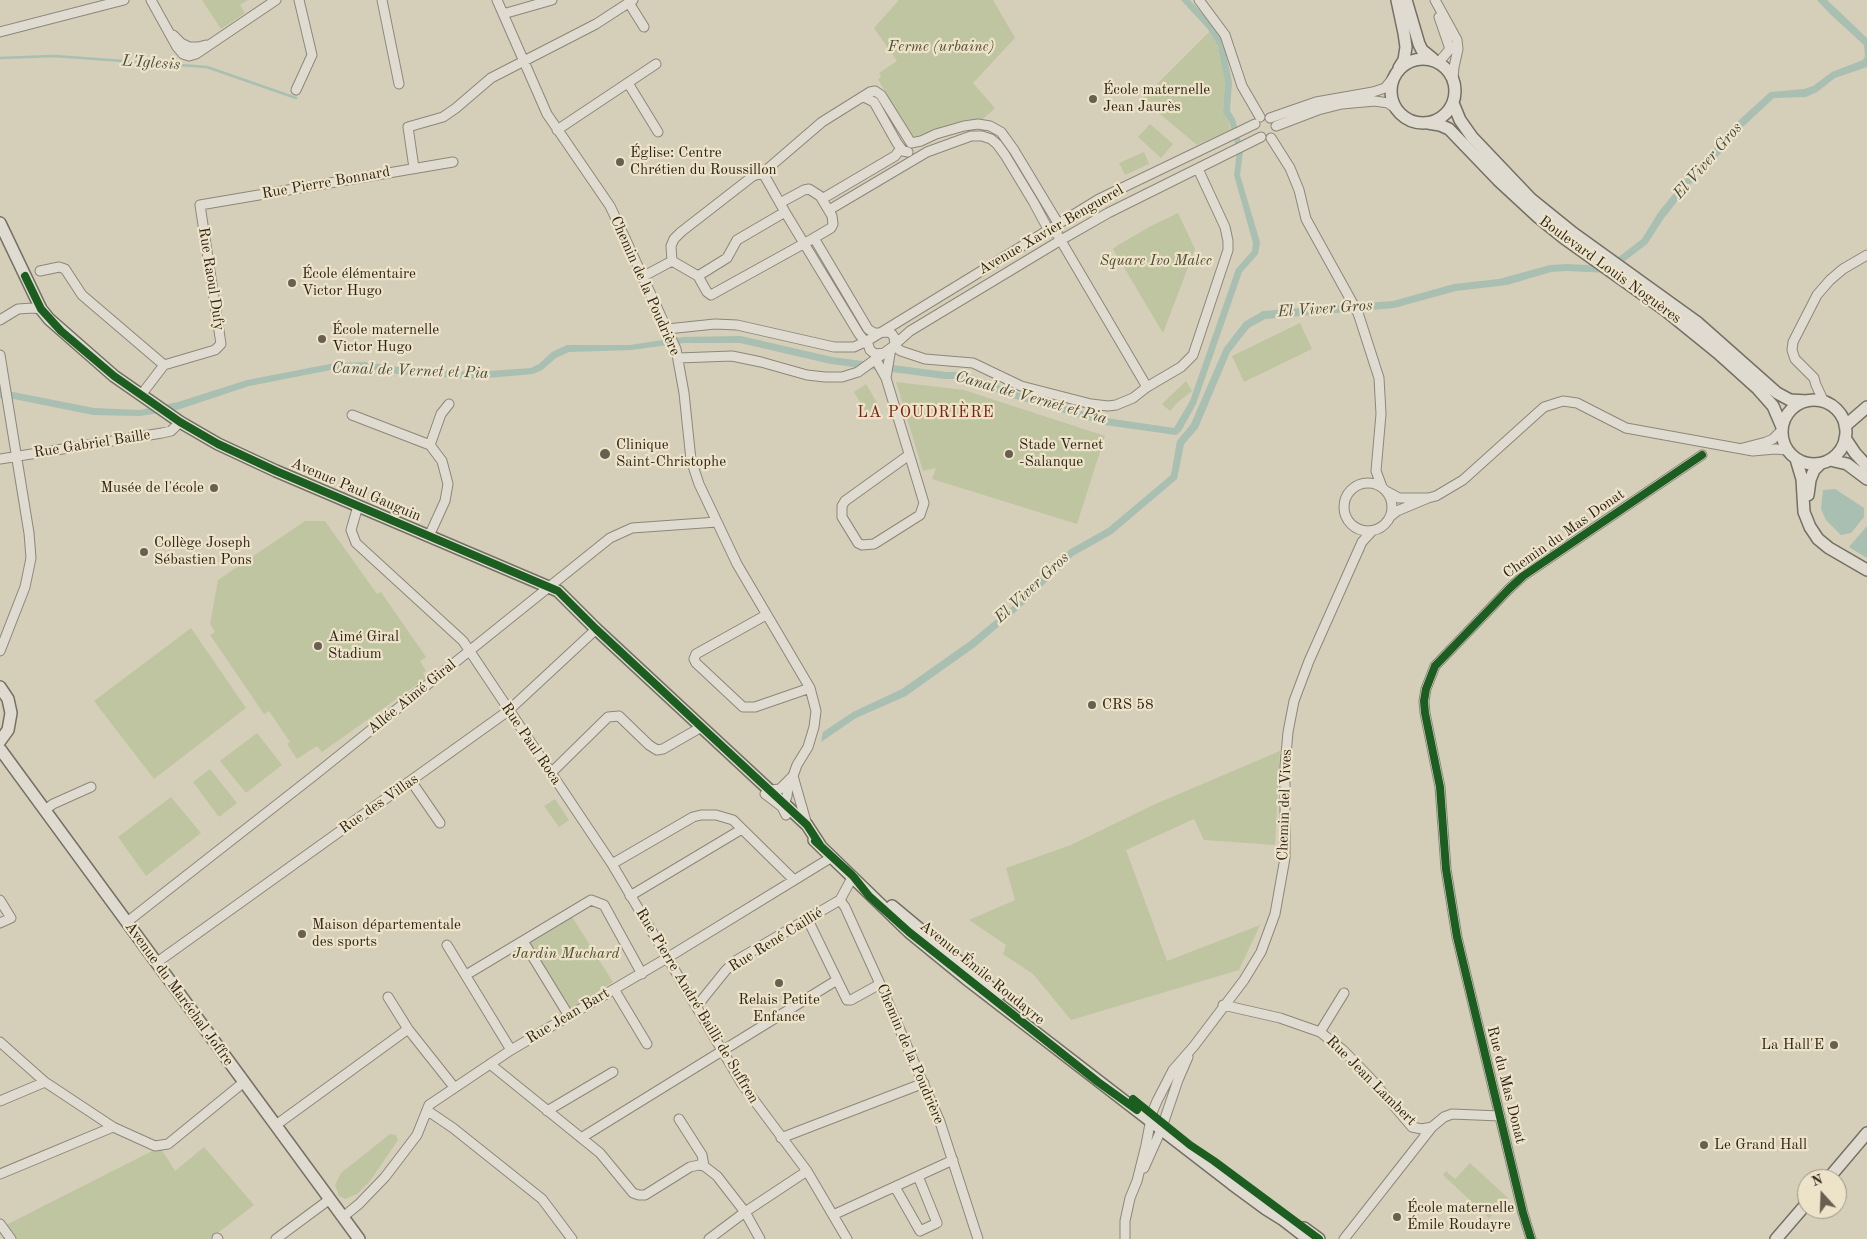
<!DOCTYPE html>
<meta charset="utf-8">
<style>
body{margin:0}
#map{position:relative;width:1867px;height:1239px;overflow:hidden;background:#d5ceb9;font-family:"Old Standard TT",serif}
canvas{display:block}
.north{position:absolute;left:1797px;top:1169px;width:50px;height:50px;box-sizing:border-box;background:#ece3c9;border:1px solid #a09682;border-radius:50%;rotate:340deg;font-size:14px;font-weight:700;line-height:20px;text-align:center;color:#2f2317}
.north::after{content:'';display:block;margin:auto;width:18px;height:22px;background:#695f50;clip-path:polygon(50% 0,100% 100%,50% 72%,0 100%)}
</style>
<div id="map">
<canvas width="1867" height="1239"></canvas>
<div class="north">N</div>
</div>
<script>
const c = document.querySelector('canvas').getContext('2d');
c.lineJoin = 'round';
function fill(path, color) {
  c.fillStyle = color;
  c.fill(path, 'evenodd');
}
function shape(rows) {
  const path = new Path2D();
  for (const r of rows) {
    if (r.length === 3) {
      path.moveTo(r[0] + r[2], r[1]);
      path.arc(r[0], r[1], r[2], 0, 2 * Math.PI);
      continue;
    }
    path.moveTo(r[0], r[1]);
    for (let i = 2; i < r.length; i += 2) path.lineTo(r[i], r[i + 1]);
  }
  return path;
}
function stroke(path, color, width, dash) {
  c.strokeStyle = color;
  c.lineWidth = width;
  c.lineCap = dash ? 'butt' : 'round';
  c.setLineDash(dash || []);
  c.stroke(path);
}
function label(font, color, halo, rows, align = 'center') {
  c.font = font + ' "Old Standard TT",serif';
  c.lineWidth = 4.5;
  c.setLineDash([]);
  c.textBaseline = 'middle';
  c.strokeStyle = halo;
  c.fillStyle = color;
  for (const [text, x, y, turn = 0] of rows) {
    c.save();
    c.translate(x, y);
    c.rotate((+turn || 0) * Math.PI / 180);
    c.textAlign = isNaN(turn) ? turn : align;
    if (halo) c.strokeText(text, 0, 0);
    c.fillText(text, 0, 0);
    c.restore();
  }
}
const green = shape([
 [202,0,248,0,240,5,245,13,221,29],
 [899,0,993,0,1015,38,973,83,995,108,983,119,942,127,918,137,909,134,878,79,881,77,879,73,897,61,874,28],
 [1209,32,1218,46,1223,68,1225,82,1223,113,1229,121,1230,130,1197,145,1142,99],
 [1150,124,1173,144,1161,158,1138,137],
 [1144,152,1149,164,1125,175,1119,163],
 [1178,213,1195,249,1163,333,1113,249,1118,245,1151,226],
 [1300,323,1312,349,1244,382,1232,356],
 [1186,381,1192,391,1178,402,1170,411,1162,404],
 [896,382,964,390,1105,436,1077,524,932,479,936,468,923,471],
 [866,384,879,406,867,414,854,392],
 [305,521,325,521,377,594,381,592,426,657,420,661,426,671,423,673,426,678,322,752,317,746,297,759,287,744,290,742,269,711,264,714,210,635,215,632,210,624,218,580],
 [191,628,246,708,154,779,94,701],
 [257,733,282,765,246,793,220,761],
 [1280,751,1275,845,1204,840,1194,819,1126,850,1167,961,1260,925,1239,970,1071,1020,1033,974,1003,954,1006,945,969,920,1015,900,1006,868,1071,845,1153,805],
 [210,769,237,803,219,817,193,782],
 [171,797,201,833,146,876,118,837],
 [555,799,569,820,559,827,544,806],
 [571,915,613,982,571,1009,529,942],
 [390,1134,396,1135,398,1140,370,1181,357,1194,345,1199,339,1196,335,1185,341,1173],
 [160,1147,175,1171,204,1147,254,1205,210,1239,14,1239,2,1227],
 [1470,1163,1508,1198,1489,1218,1443,1175,1446,1171,1455,1179]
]);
const water = shape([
 [1181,0,1190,0,1212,24,1219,33,1224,44,1232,82,1230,111,1235,119,1243,151,1240,175,1260,242,1258,254,1242,272,1196,404,1181,431,1176,435,1105,425,1006,396,963,379,945,379,831,364,740,343,684,343,631,350,569,352,556,358,542,370,533,374,476,379,398,374,365,369,336,369,249,386,177,410,140,416,93,415,14,399,0,398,0,391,13,392,94,408,140,410,178,402,247,380,335,363,366,362,398,367,475,372,531,368,539,364,552,352,567,345,630,345,683,337,741,336,832,357,946,372,964,372,1032,398,1065,406,1106,418,1174,428,1190,401,1236,269,1252,251,1253,243,1234,175,1237,151,1229,121,1223,113,1225,82,1218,46,1207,28],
 [1817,0,1827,0,1867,38,1867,67,1835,78,1817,92,1806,97,1774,98,1732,137,1720,154,1697,176,1664,218,1647,244,1609,273,1567,271,1551,272,1507,285,1456,291,1394,308,1265,319,1249,328,1230,352,1198,428,1184,444,1177,479,1112,534,1073,556,1019,609,975,647,906,696,856,718,821,742,823,732,853,712,902,689,970,641,1015,604,1069,550,1108,528,1171,475,1177,441,1191,424,1224,348,1244,322,1263,311,1393,301,1454,284,1499,279,1550,265,1567,264,1607,266,1642,239,1658,213,1692,171,1714,149,1726,132,1770,92,1804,89,1813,86,1832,72,1863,60,1865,56,1864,45,1830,14],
 [1835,489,1864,508,1864,517,1851,533,1841,535,1826,520,1821,509,1823,490],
 [1867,526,1867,558,1849,547]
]);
const stream = shape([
 [0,58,54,56,207,67,296,98]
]);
const street = shape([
 [151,0,177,47,183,54,189,56,196,54,276,0],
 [382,0,399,84],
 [497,0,547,114,610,206,619,225,676,349,684,393,691,460,699,484,737,564,810,688,816,711,814,727,808,747,797,765,793,776,780,789,770,790],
 [1199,0,1225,35,1242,86,1260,117],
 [1435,0,1457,40,1458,49,1454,67,1453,79],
 [629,3,644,27],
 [503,14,552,0],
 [0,32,124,0],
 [173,35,181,43,189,47,198,47,206,45],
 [1439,62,1450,49,1439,17],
 [628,83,658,132],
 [296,90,312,55,299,0],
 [864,97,874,102,897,143,903,151,908,152],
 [1270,118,1316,102,1373,92,1385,88,1393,78],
 [1276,126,1318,110,1342,104,1375,101,1388,103,1395,108],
 [557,130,656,64],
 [1271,138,1290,168,1299,190,1306,219,1358,313,1379,378,1381,414,1376,471,1382,487],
 [414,168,408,127,443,117,456,108,491,78,596,24,633,0],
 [763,173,785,212,859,334,863,339,867,341,870,350,875,354,885,353],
 [822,199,895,156,901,148],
 [829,210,927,152,971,136,982,136,991,139,997,144,1005,155,1034,203,1048,229,1057,234,1147,387],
 [814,238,868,329,874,333,888,332,892,334,894,337,895,345],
 [672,261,671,246,674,239,681,232,753,176,763,173,772,165,822,122,870,92,875,91,881,95,911,143,921,141,936,134,964,126,978,124,990,126,1001,132,1014,150,1058,223,1057,234],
 [672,261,698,276,707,292,711,295,814,238,831,228,833,224,832,216,820,196,809,189,804,190,780,203],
 [40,271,59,267,65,269,82,295,164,365],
 [698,276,727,258,737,240,785,212],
 [642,277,672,261],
 [0,320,18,309,33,308,41,309],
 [667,329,715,324,737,325,834,347,854,347,867,341,1099,199,1255,124],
 [894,346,901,351,925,359,973,363,1021,386,1091,404,1108,406,1116,405,1133,398,1147,387,1181,367,1193,355,1228,250,1228,241,1225,227,1198,169],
 [0,355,29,533,31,558,25,587,0,651],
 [678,358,732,356,761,362,807,375,825,377,842,377,858,372,891,348,910,331,1061,240,1108,213,1261,137],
 [876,360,886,378,924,503,920,515,874,544,862,545,858,543,842,517,842,506,845,501,909,455],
 [886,378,891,348],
 [141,395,164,365,215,350,221,344,200,205,453,162],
 [1824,402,1816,385,1814,378,1795,359,1792,350,1793,342,1817,295,1830,280,1843,269,1867,255],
 [352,415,430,445,442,461,448,484,445,501,429,536],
 [430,445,441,414,449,404],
 [1743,448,1766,442,1773,439,1781,431],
 [0,459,162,433,171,431,180,422],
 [1368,507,24],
 [1388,492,1399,498,1428,498,1397,511,1391,516],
 [1428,498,1436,496,1463,480,1544,407,1563,401,1577,403,1626,428,1753,451,1775,449,1787,450],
 [358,506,351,530,356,543,463,641,612,864,742,1084,807,1171,847,1239],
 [766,615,696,654,694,659,696,663,743,707,755,707,810,688],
 [552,772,608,717,619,716,649,745,657,750,663,749,698,729],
 [793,776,807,825],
 [411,781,440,823],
 [765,794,782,807,786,815],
 [783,807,787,796,789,780],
 [45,810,53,804,91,787],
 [612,864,693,817,701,815,716,815,733,820,794,880],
 [630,896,742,829],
 [0,900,11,918,0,923],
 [840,900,845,907,880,984,940,1122,978,1239],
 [840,900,853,876],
 [807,918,847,1000,851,1000,880,984],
 [127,922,316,774,610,538,632,528,717,522],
 [523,941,569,1016],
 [447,945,511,1050],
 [156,963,508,711,592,633],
 [466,975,591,900,604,905,642,974],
 [614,989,647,1044],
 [388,997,408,1029,454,1087],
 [1223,1005,1280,1018,1320,1032,1343,1050,1371,1079,1412,1127,1422,1129,1432,1127],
 [697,1006,726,970,737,960,840,900],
 [1320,1032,1344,993],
 [0,1042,45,1082,113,1127,155,1146,168,1144,244,1082],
 [490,1064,600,1153,633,1193,639,1195,645,1195,690,1167,699,1165,704,1166,717,1176,745,1212,760,1239],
 [0,1101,45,1082],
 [428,1111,453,1128,542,1199,572,1239],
 [547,1111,613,1072],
 [679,1119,702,1155,704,1166],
 [276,1125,408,1029],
 [581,1138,837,980],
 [781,1138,924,1083],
 [1144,1168,1161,1130,1178,1080,1188,1057],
 [0,1174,113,1127],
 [895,1187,920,1231,937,1223,918,1176],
 [833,1215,953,1160],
 [343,1217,359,1204,385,1177,417,1135,429,1105,511,1050,667,958,832,857],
 [0,1224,11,1239],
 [217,1238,218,1239],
 [276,1239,330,1199],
 [709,1239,745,1212,807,1171],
 [1125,1239,1125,1221,1130,1198,1137,1181,1146,1145,1152,1113,1157,1101,1173,1070,1194,1046,1244,980,1261,952,1275,914,1285,858,1285,766,1288,732,1294,701,1309,661,1362,542,1372,531],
 [1344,1239,1432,1127,1444,1117,1452,1114,1500,1116],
 [1531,1239,1523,1213,1457,937,1446,869,1440,787,1425,713,1424,701,1426,689,1435,666,1509,589,1523,576,1702,455]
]);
const secondary = shape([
 [1397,0,1404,33,1406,47,1404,60,1399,68],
 [1406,0,1419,44,1422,50,1433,59],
 [1423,91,32],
 [1453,103,1460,120,1472,137,1531,199,1573,233,1698,323,1777,393,1790,400,1807,401],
 [1428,123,1440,125,1449,129,1498,180,1538,217,1564,238,1665,310,1718,353,1758,389,1773,406,1782,427],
 [0,223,41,309,49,319,114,376,180,422,218,444,276,471,558,591,596,629,807,825,820,845],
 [1814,432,32],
 [1845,426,1867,407],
 [1845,438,1855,453,1867,466],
 [1796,459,1802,479,1804,512,1810,527,1818,539,1829,548,1867,570],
 [1830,460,1847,464,1867,479],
 [1808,495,1810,480,1814,470,1820,464],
 [0,687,8,699,11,713,8,730,0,741],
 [0,749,359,1239],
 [814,840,909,932,969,981,1232,1184,1266,1209,1282,1219,1308,1239],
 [892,906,999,995],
 [1828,1179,1867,1133],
 [1304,1228,1319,1239],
 [1776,1239,1807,1203]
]);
const cycleway = shape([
 [25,276,41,309,61,331,114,376,180,422,218,444,276,471,558,591,596,629,807,825,820,845],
 [815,841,853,876,869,896,909,932,1098,1082,1137,1110],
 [1133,1099,1190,1145,1214,1161,1319,1239],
 [1531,1239,1523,1213,1457,937,1446,869,1440,787,1425,713,1424,701,1426,689,1435,666,1509,589,1523,576,1702,455]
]);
const markers = [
 [1093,99,5,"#695f50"],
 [620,162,5,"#695f50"],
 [292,283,5,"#695f50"],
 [322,339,5,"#695f50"],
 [605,454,6,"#695f50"],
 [1009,454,5,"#695f50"],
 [214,488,5,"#695f50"],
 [144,552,5,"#695f50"],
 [318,646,5,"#695f50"],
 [1092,705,5,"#695f50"],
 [302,934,5,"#695f50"],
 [779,983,5,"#695f50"],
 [1834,1045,5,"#695f50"],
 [1704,1145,5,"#695f50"],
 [1397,1217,5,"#695f50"]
];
const parkNames = [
 ["Ferme (urbaine)",941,47],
 ["Square Ivo Malec",1156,261],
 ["Jardin Muchard",566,954]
];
const poiNames = [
 ["École maternelle",1103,90],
 ["Jean Jaurès",1103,107],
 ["Église: Centre",630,153],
 ["Chrétien du Roussillon",630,170],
 ["École élémentaire",302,274],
 ["Victor Hugo",302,291],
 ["École maternelle",332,330],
 ["Victor Hugo",332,347],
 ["Clinique",616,445],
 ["Saint-Christophe",616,462],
 ["Stade Vernet",1019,445],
 ["-Salanque",1019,462],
 ["Musée de l'école",204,488,"right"],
 ["Collège Joseph",154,543],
 ["Sébastien Pons",154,560],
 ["Aimé Giral",328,637],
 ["Stadium",328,654],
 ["CRS 58",1102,705],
 ["Maison départementale",312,925],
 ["des sports",312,942],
 ["Relais Petite",779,1000,"center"],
 ["Enfance",779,1017,"center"],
 ["La Hall'E",1824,1045,"right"],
 ["Le Grand Hall",1714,1145],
 ["École maternelle",1407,1208],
 ["Émile Roudayre",1407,1225]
];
const streetNames = [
 ["Rue Pierre Bonnard",326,183,-10],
 ["Avenue Xavier Benguerel",1051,230,-30],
 ["Boulevard Louis Noguères",1610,270,36],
 ["Rue Raoul Dufy",211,279,81],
 ["Chemin de la Poudrière",645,286,66],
 ["Rue Gabriel Baille",92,444,-9],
 ["Avenue Paul Gauguin",356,490,23],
 ["Chemin du Mas Donat",1564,534,-35],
 ["Allée Aimé Giral",412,697,-39],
 ["Rue Paul Roca",531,744,56],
 ["Rue des Villas",379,804,-35],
 ["Chemin del Vives",1285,805,-88],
 ["Rue René Caillié",776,940,-32],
 ["Avenue Émile Roudayre",982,973,39],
 ["Avenue du Maréchal Joffre",179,994,54],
 ["Rue Pierre André Bailli de Suffren",697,1006,59],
 ["Rue Jean Bart",568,1016,-31],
 ["Chemin de la Poudrière",910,1054,67],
 ["Rue Jean Lambert",1371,1081,45],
 ["Rue du Mas Donat",1506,1085,76]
];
const waterNames = [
 ["L'Iglesis",151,63,4],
 ["El Viver Gros",1708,161,-49],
 ["El Viver Gros",1325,309,-4],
 ["Canal de Vernet et Pia",410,371,2],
 ["Canal de Vernet et Pia",1031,398,16],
 ["El Viver Gros",1032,588,-43]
];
const neighbourhoodNames = [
 ["LA POUDRIÈRE",926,413]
];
fill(green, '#c0c5a1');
fill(water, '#a8bfb1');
stroke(stream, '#a8bfb1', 2.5);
stroke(street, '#8d877a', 11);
stroke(secondary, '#757064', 14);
stroke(street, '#dfdbd0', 9);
stroke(secondary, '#dfdbd0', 11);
stroke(cycleway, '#1b5e20', 8);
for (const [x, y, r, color] of markers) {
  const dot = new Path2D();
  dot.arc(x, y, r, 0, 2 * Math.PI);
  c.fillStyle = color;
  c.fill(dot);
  stroke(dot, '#ece3c9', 2);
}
label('italic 15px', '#4f4a34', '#ece3c9', parkNames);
label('15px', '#2f2317', '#ece3c9', poiNames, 'left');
label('15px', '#2f2317', '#ece3c9', streetNames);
label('italic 16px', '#48483c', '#ece3c9', waterNames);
c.letterSpacing = '1px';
label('16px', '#7a1f14', '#ece3c9', neighbourhoodNames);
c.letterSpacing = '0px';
</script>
